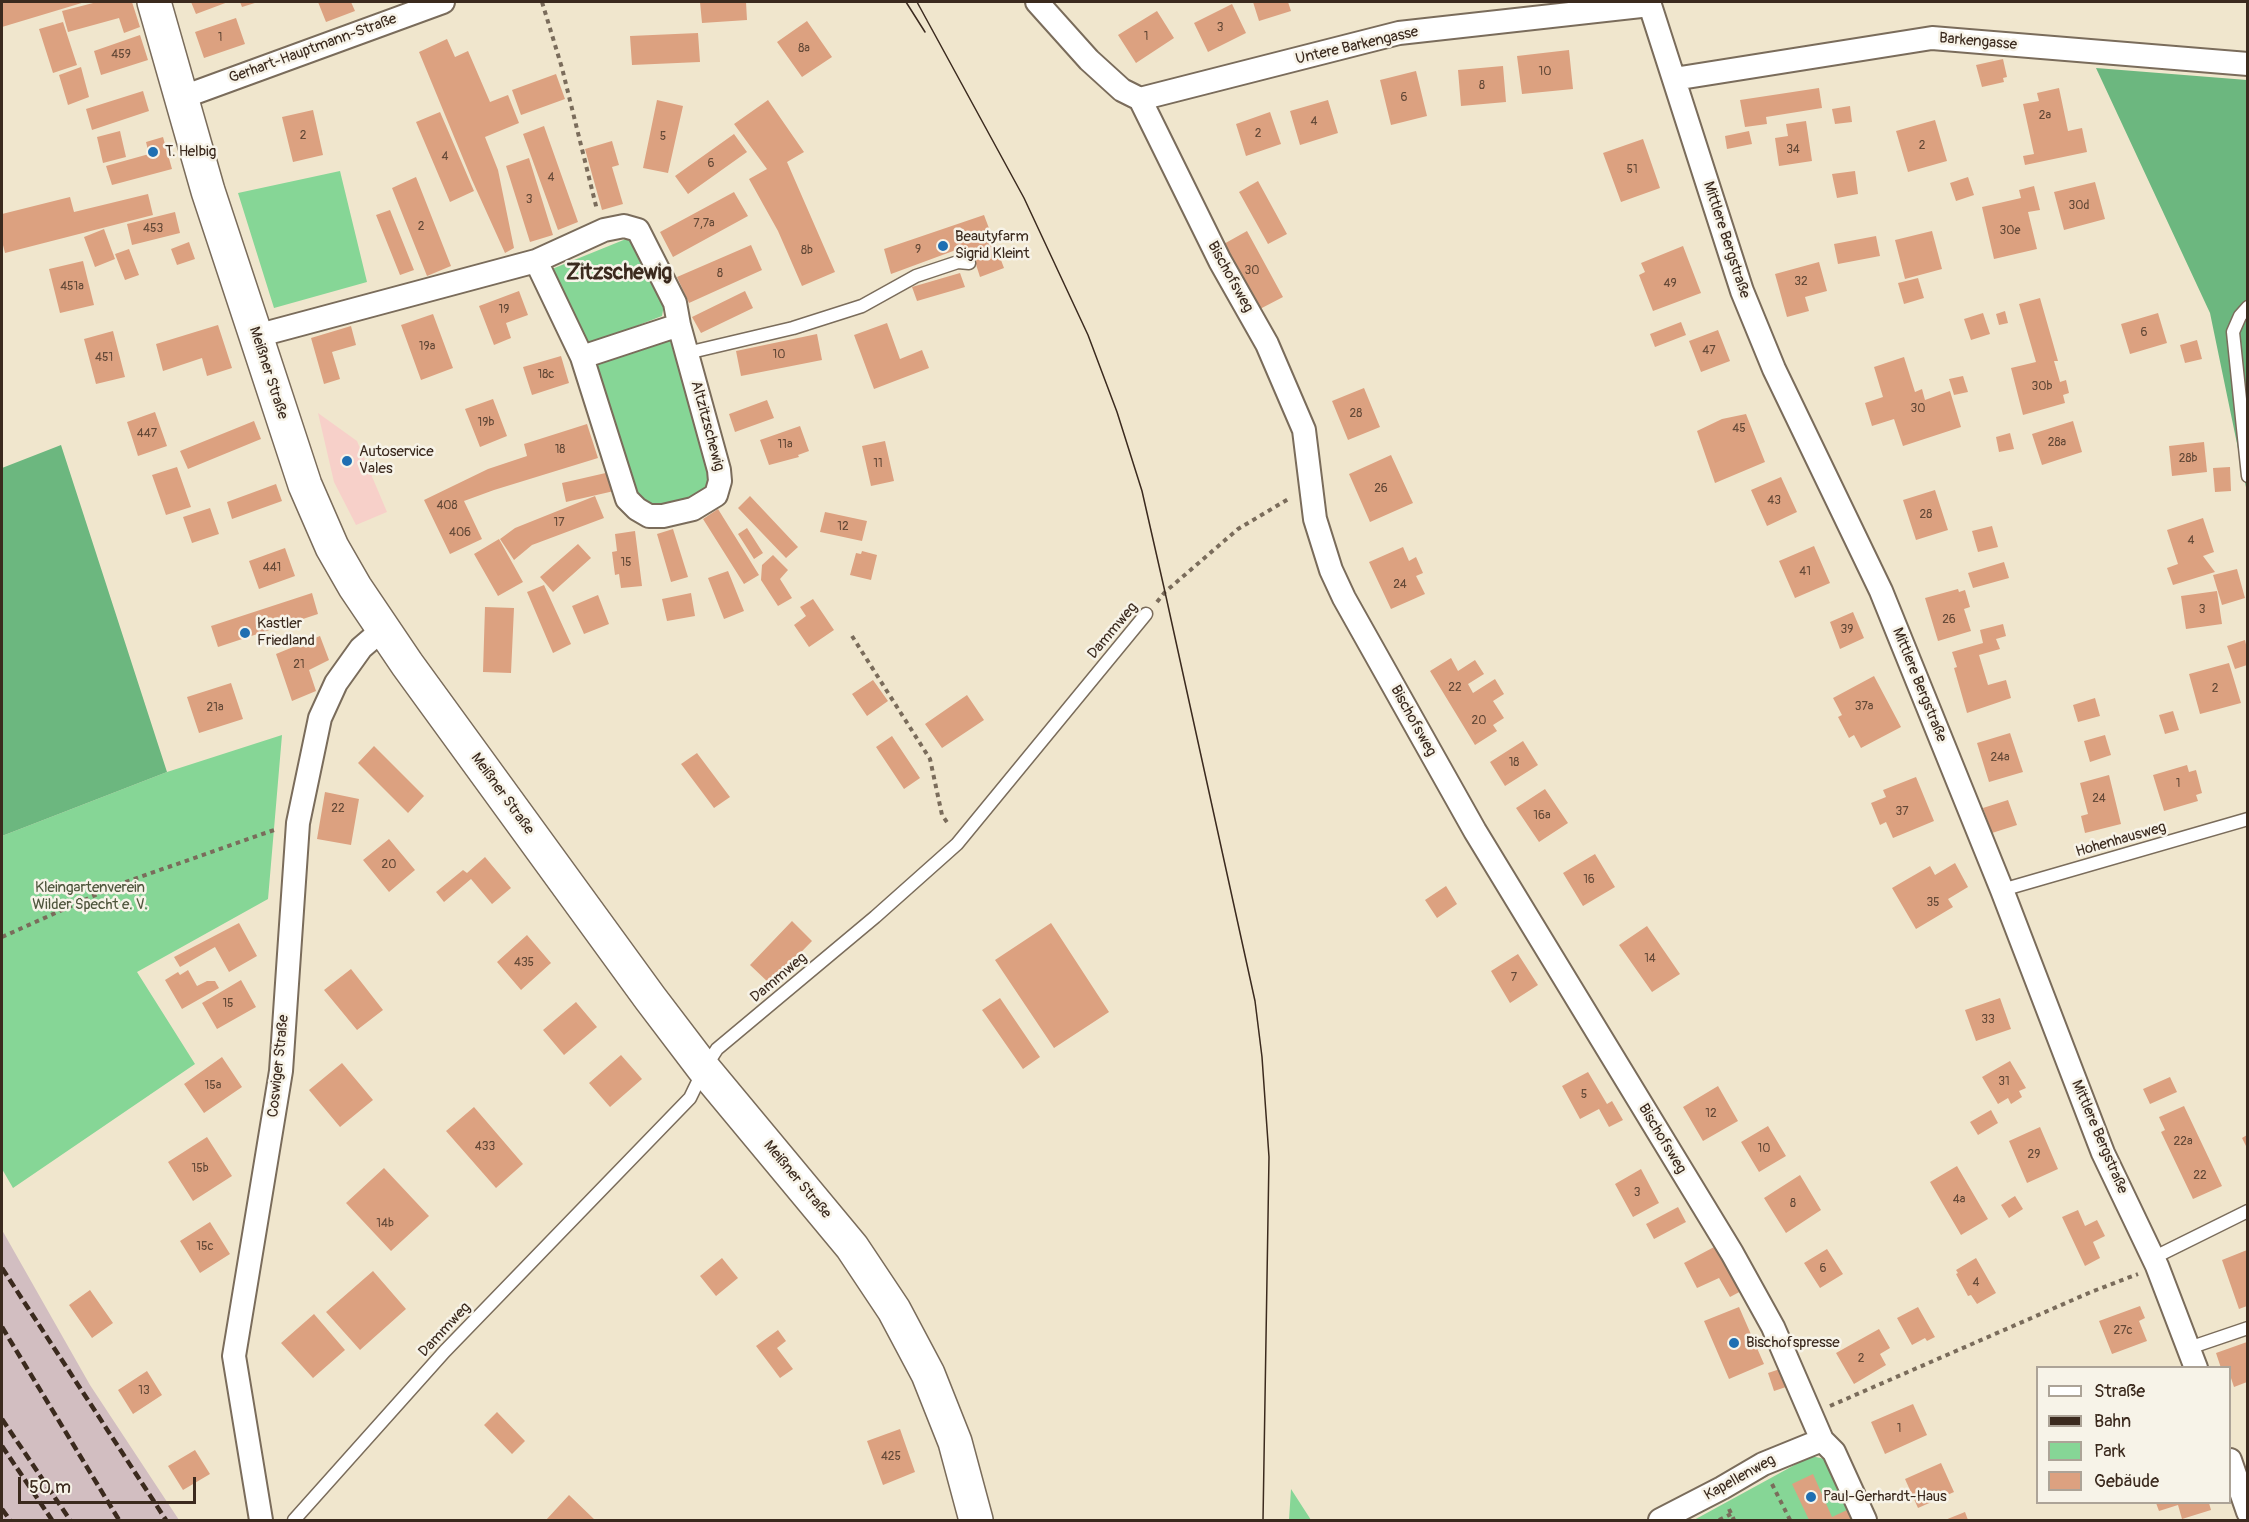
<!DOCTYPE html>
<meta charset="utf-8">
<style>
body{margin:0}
#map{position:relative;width:2249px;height:1522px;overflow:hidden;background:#f0e6cd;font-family:Pangolin,sans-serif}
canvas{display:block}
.frame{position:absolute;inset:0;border:3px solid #3b2a1e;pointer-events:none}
.legend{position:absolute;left:2036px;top:1366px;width:195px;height:138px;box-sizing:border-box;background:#f7f3e8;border:2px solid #aca397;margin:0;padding:8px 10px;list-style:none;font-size:18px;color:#3b2a1e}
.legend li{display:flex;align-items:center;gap:12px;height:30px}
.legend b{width:30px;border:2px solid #aca397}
.scale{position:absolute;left:18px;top:1477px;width:178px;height:27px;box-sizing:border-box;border:3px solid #3b2a1e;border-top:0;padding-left:8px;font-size:18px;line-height:21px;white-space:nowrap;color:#3b2a1e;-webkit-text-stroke:4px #f7f3e8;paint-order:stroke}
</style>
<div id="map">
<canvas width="2249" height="1522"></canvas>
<div class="frame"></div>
<ul class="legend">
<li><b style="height:8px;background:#fff"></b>Straße</li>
<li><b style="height:8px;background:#3b2a1e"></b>Bahn</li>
<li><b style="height:16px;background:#86d696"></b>Park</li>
<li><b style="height:16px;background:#dca180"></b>Gebäude</li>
</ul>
<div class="scale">50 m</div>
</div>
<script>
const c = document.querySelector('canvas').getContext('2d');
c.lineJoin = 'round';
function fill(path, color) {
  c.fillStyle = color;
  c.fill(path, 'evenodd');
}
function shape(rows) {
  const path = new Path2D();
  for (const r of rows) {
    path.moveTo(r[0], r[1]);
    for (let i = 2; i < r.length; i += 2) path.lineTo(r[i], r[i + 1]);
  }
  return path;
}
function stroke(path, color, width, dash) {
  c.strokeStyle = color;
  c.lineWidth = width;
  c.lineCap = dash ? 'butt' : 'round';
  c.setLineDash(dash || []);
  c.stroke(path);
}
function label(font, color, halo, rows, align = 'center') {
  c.font = font + ' Pangolin,sans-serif';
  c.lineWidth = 5;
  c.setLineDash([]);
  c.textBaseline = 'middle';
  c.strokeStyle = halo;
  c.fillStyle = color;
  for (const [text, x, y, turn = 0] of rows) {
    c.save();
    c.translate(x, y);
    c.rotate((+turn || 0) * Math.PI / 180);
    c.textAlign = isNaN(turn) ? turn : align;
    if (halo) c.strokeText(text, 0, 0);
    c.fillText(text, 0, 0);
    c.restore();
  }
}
const built = shape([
 [318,413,357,441,387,512,356,525,334,482]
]);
const industrial = shape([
 [2,1230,90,1385,179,1520,2,1520]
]);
const green = shape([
 [340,171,367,282,274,308,238,193],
 [626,239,636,243,665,299,662,316,587,345,552,269],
 [670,340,712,481,705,496,653,507,635,497,594,372,599,364],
 [282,735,268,899,137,972,195,1064,13,1188,2,1169,2,836,167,772],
 [1811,1456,1825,1459,1851,1520,1694,1520],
 [1291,1489,1311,1520,1289,1520]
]);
const forest = shape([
 [2096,68,2247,80,2247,492,2210,313],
 [61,445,167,772,2,836,2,468]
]);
const building = shape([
 [2,2,85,2,2,27],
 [97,2,132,2,140,27,124,33,119,18,68,32,62,11],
 [191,2,228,2,196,14],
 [240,2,258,2,242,7],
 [318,2,351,2,355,11,326,22],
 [700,2,746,2,747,20,702,23],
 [1253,2,1288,2,1291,11,1259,21],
 [1232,4,1246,33,1208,52,1194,23],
 [1157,11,1174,38,1136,63,1118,35],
 [236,18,245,44,204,58,195,32],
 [807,21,832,57,802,77,777,42],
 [63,22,77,65,53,73,39,29],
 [698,33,700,62,632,65,630,36],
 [140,35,148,60,101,75,94,51],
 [447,39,455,57,468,51,490,102,508,95,519,123,485,137,498,170,514,248,505,253,472,180,419,52],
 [1569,50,1573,89,1522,94,1517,56],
 [2003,59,2007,77,2003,78,2004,82,1982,87,1976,65],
 [1503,66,1506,102,1461,106,1458,70],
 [81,67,89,97,68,105,59,75],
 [1416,71,1427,116,1391,125,1380,80],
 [556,74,565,99,521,115,512,90],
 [1819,88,1822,108,1766,117,1767,124,1745,127,1740,100],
 [2059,88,2068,131,2082,128,2087,152,2025,165,2023,156,2034,154,2023,104,2039,101,2037,93],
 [143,91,149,111,92,130,86,109],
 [657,100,683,106,668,173,643,168],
 [768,100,804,152,787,162,835,272,802,286,778,231,749,179,767,169,734,124],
 [1328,100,1338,133,1300,145,1290,111],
 [1850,106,1852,122,1835,124,1832,109],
 [313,110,323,155,293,162,282,117],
 [440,112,474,191,450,202,416,122],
 [1270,112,1281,144,1246,156,1236,124],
 [1935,120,1947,161,1908,172,1896,131],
 [1806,121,1812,161,1779,166,1775,138,1788,136,1786,124],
 [544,126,578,222,558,230,523,134],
 [120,131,126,157,103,163,97,137],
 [1749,131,1752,144,1727,149,1725,136],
 [734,134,747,152,688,194,675,176],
 [163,137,172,169,112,185,106,166,149,154,146,142],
 [1643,139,1660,188,1621,202,1603,153],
 [612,141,619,165,612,167,623,204,602,210,585,149],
 [529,158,553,235,530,242,506,166],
 [1855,171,1858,194,1837,198,1832,174],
 [416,177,451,266,427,276,392,188],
 [1968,177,1974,195,1956,201,1950,183],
 [1258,181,1287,234,1268,244,1239,192],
 [2095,182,2105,219,2064,230,2054,192],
 [2034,186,2040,210,2028,212,2037,249,1994,259,1982,207,2021,198,2019,190],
 [734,192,748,216,673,257,660,232],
 [148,194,153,215,5,253,2,241,2,214,70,197,74,212],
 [390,210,414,270,400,275,376,215],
 [175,212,180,233,132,245,127,224],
 [984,215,1004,268,980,277,973,255,967,257,964,247,891,274,884,249],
 [104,229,115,259,95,267,84,237],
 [1247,231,1283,297,1258,310,1222,245],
 [1932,231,1942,269,1905,279,1895,240],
 [1876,236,1880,256,1838,264,1834,244],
 [189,242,195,259,177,265,171,249],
 [751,245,762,270,689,303,677,277],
 [1683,246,1701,293,1653,311,1639,275,1645,272,1641,263],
 [129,249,139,275,125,280,115,254],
 [83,261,94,305,60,313,49,269],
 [1819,262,1827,291,1805,297,1809,311,1787,317,1775,274],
 [960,273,965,287,917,301,912,287],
 [1918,278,1924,298,1904,304,1898,283],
 [519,291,528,315,506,323,511,338,494,345,479,306],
 [745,291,753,308,701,333,692,317],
 [2040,298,2058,361,2054,361,2060,382,2066,380,2069,393,2063,395,2065,403,2023,415,2011,368,2036,362,2019,304],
 [2005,311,2008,323,1999,325,1996,314],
 [1983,313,1990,334,1971,340,1964,319],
 [2158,313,2167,343,2130,354,2121,324],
 [433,314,453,368,421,380,401,325],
 [1681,322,1686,335,1655,347,1650,334],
 [887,323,900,359,922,350,929,368,874,389,854,335],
 [218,325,232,368,207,376,202,358,163,371,156,344],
 [351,326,356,345,332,352,340,379,324,384,311,338],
 [1718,330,1730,361,1701,372,1689,341],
 [113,331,125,377,96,384,84,339],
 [817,334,822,360,741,376,736,351],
 [2197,340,2202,359,2185,363,2180,345],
 [561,356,569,383,532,395,523,367],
 [1904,357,1915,392,1922,389,1925,400,1950,391,1961,427,1903,446,1894,419,1872,426,1865,403,1883,397,1874,367],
 [1963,376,1968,392,1954,395,1949,379],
 [1364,388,1380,427,1348,440,1332,401],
 [493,399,507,436,480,447,465,409],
 [767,400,774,418,735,432,729,414],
 [155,412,167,446,138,456,127,422],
 [1746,414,1765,462,1715,483,1697,431,1722,419],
 [254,421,261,439,188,469,180,451],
 [2073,421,2082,452,2042,465,2032,434],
 [587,424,598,458,494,490,464,501,482,539,450,554,424,500,488,469,527,456,524,444],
 [800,426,809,451,798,455,799,457,769,465,760,440],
 [2010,433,2014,449,1999,452,1996,437],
 [885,441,894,481,871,486,862,446],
 [2204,442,2207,472,2172,476,2169,446],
 [1391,455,1413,503,1370,522,1349,474],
 [177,467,191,507,166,515,152,475],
 [2230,467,2231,491,2215,492,2213,468],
 [610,472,614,491,566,502,562,483],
 [1781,477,1797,512,1767,526,1751,490],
 [276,484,282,501,232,519,227,502],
 [1935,490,1948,530,1916,540,1903,500],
 [595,496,604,518,532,545,514,560,500,539,515,528],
 [750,496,798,547,786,558,738,508],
 [210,508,219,534,192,543,183,517],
 [718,509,759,575,744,584,703,519],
 [825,512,867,521,862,541,820,532],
 [2203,518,2214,552,2203,556,2215,572,2173,585,2167,568,2178,564,2167,530],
 [1992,526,1998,547,1978,552,1972,531],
 [747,528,763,553,754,559,738,534],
 [673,529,688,577,671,582,657,534],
 [635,531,642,586,621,588,619,574,615,575,612,552,617,551,615,534],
 [499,539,523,582,498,596,474,554],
 [578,544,591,558,553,592,540,577],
 [1814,546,1830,583,1795,598,1779,561],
 [1403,547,1409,561,1416,557,1423,573,1416,576,1425,594,1391,609,1369,562],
 [285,548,295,576,259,589,249,561],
 [862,551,877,555,871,580,850,575,856,553,861,554],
 [773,555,788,570,780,579,792,598,778,606,761,580,762,565],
 [2004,562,2009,578,1973,588,1968,573],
 [2237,569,2245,598,2222,605,2213,575],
 [728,571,744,611,724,619,708,578],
 [544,585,571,644,553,653,527,592],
 [1958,589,1959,592,1965,590,1970,607,1964,609,1971,631,1938,641,1925,598],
 [2217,591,2222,624,2186,629,2181,596],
 [312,593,318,614,218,647,211,626],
 [691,593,695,616,667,621,662,599],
 [598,595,609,624,584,634,572,606],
 [813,599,834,630,809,647,794,625,806,616,800,607],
 [485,607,514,608,511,673,483,672],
 [1853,612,1864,638,1840,649,1830,622],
 [2003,624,2006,636,1996,639,2000,649,1979,655,1988,685,2006,680,2011,698,1967,713,1954,668,1957,667,1952,652,1983,643,1980,630],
 [320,636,329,660,309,670,316,691,292,701,276,654],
 [2245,640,2247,649,2247,665,2235,669,2227,646],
 [1451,658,1458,671,1475,660,1484,674,1468,684,1473,693,1495,679,1504,694,1493,701,1504,718,1493,725,1497,731,1475,745,1430,671],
 [2229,663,2241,703,2200,714,2189,674],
 [1874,676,1901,727,1861,748,1854,735,1849,738,1838,717,1842,715,1833,698],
 [873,680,888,701,867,716,852,694],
 [231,683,243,719,199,733,187,697],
 [967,695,984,720,942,748,925,724],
 [2095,698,2100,716,2078,722,2073,705],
 [2173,711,2179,730,2165,734,2159,715],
 [2010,733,2023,772,1989,782,1977,743],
 [2105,735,2111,755,2090,762,2084,741],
 [892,736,920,778,904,789,876,747],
 [1523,741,1538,765,1505,786,1490,762],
 [374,746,424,796,408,813,358,763],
 [697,753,730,797,714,808,681,764],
 [2187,765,2189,772,2196,770,2202,793,2196,795,2198,801,2164,811,2153,775],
 [2109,775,2121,824,2085,833,2081,816,2088,814,2080,783],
 [1916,777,1934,821,1893,838,1886,822,1880,825,1871,803,1886,797,1883,790],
 [1545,789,1568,823,1539,842,1516,808],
 [325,792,359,799,351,845,317,839],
 [2008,800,2017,825,1992,833,1983,808],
 [389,839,415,870,389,892,363,860],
 [1595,854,1615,887,1583,906,1563,873],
 [485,857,511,888,492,904,471,879,444,902,436,892,463,870,467,873],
 [1955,863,1968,887,1948,899,1953,907,1916,929,1892,888,1930,866,1935,875],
 [1446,886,1457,904,1437,918,1425,900],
 [792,921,812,941,770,984,750,965],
 [239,923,257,956,229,972,215,947,180,967,174,957],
 [1051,923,1109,1012,1054,1048,995,960],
 [1647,926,1680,974,1652,992,1619,945],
 [527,935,551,963,521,990,497,962],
 [1518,954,1538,985,1510,1003,1491,971],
 [351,969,383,1010,357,1030,324,990],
 [188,970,197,986,207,981,215,981,219,988,182,1009,165,980,178,972,180,975],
 [241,980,256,1007,217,1029,202,1003],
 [1000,998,1040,1057,1023,1069,982,1010],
 [2000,998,2011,1029,1976,1041,1965,1010],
 [576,1002,597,1027,564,1055,543,1030],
 [621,1055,642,1079,610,1107,589,1083],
 [222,1057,242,1087,204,1113,184,1084],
 [2010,1061,2026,1088,2019,1091,2022,1097,2011,1104,2008,1098,1998,1104,1982,1077],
 [342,1063,373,1100,340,1127,309,1090],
 [1588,1072,1607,1104,1612,1101,1623,1120,1609,1127,1599,1109,1580,1119,1562,1086],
 [2170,1077,2177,1092,2150,1104,2143,1089],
 [1718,1086,1738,1121,1703,1141,1683,1107],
 [2184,1106,2222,1186,2193,1199,2161,1132,2165,1130,2159,1117],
 [474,1107,523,1164,496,1188,446,1131],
 [1991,1110,1998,1123,1978,1135,1970,1122],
 [1768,1126,1786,1156,1759,1172,1741,1142],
 [2040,1127,2058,1169,2027,1183,2009,1141],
 [2247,1135,2247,1145,2246,1146,2242,1138],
 [207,1137,232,1176,193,1201,168,1162],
 [1957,1166,1988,1219,1961,1235,1930,1182],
 [384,1168,429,1216,391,1251,346,1203],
 [1641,1169,1659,1203,1633,1217,1615,1184],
 [1800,1175,1821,1210,1786,1233,1764,1198],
 [2015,1196,2023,1209,2009,1218,2001,1205],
 [1678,1207,1686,1222,1654,1239,1646,1224],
 [2078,1210,2085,1226,2097,1220,2105,1236,2093,1242,2100,1258,2085,1266,2062,1217],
 [210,1222,230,1254,200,1273,180,1241],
 [1716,1246,1745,1289,1730,1297,1719,1278,1697,1288,1684,1263],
 [1827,1249,1843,1274,1820,1288,1804,1263],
 [2247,1250,2247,1306,2239,1309,2222,1260],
 [722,1258,738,1278,716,1296,700,1276],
 [1976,1258,1996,1293,1977,1304,1971,1295,1968,1296,1956,1274,1958,1273,1956,1270],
 [373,1271,406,1309,360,1350,326,1312],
 [90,1290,113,1323,92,1338,69,1305],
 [2140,1306,2145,1318,2139,1321,2147,1341,2112,1354,2099,1321],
 [1739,1307,1764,1364,1729,1379,1704,1321],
 [1918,1307,1935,1337,1927,1341,1925,1338,1912,1345,1897,1318],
 [314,1314,345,1350,313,1378,281,1343],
 [1879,1329,1890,1348,1880,1354,1886,1365,1854,1384,1836,1353],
 [778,1330,786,1341,777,1348,793,1369,780,1378,756,1346],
 [2247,1342,2247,1382,2234,1387,2230,1375,2230,1368,2221,1368,2216,1353],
 [1783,1368,1789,1386,1774,1391,1768,1373],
 [147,1371,162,1395,133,1414,118,1390],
 [1913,1404,1927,1435,1885,1454,1871,1422],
 [497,1412,525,1441,512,1454,484,1425],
 [900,1429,915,1472,883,1485,867,1441],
 [195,1450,210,1474,183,1490,168,1466],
 [1941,1463,1954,1492,1918,1508,1905,1479],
 [1813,1474,1832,1517,1847,1510,1851,1520,1809,1520,1792,1484],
 [569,1495,595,1520,546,1520],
 [2156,1503,2209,1503,2211,1510,2182,1519,2178,1505,2159,1511],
 [1965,1512,1968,1520,1945,1520]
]);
const path = shape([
 [542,2,562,68,597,210],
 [1157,602,1165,592,1238,529,1290,498],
 [852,636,930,759,942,815,949,825],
 [2,937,120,884,274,830],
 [1830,1406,2091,1292,2138,1274],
 [1772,1484,1790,1520],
 [1729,1509,1734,1520],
 [1719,1520,1731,1514]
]);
const lane = shape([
 [2248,307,2240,316,2233,332,2248,476],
 [687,353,793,328,862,306,916,276,958,262,969,263],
 [2002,890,2248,819],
 [2153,1258,2248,1211],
 [2189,1348,2248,1328],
 [294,1520,445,1351,690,1098,704,1069,717,1049,875,917,957,844,1146,614]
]);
const street = shape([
 [1037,2,1089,60,1122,90,1140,99,1220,261,1267,344,1304,430,1315,519,1331,570,1344,598,1475,831,1732,1253,1773,1327,1822,1440,1834,1452,1865,1520],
 [1649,2,1742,291,1774,369,1881,591,2002,890,2103,1153,2157,1266,2196,1368],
 [1674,79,1932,38,2248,64],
 [183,97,443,2],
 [1140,99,1399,33,1650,5],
 [256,336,536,261,604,230,624,226,638,230,675,303,679,325,719,470,720,481,716,495,693,509,663,516,649,516,637,509,627,499,582,357,536,261],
 [582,357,679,325],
 [2230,1460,2248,1512],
 [261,1520,234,1356,281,1071,298,823,320,718,336,683,361,648,382,630],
 [1660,1520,1722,1488,1763,1464,1822,1440]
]);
const secondary = shape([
 [154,2,208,191,256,336,305,485,332,547,355,587,407,664,650,998,704,1069,852,1247,894,1310,928,1374,955,1442,976,1520]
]);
const tram = shape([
 [906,2,925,32],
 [917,2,1024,198,1088,335,1117,412,1142,491,1165,592,1255,1001,1262,1057,1269,1157,1263,1520]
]);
const rail = shape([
 [2,1268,166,1520],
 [2,1327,119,1520],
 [2,1419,70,1520],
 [2,1446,52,1520],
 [2,1509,10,1520]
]);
const markers = [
 [153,152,6,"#1f6fb2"],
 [943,246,6,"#1f6fb2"],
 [347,461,6,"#1f6fb2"],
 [245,633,6,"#1f6fb2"],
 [1734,1343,6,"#1f6fb2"],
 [1811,1497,6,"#1f6fb2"]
];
const numberNames = [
 ["3",1220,28],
 ["1",1146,37],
 ["1",220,38],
 ["8a",804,49],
 ["459",121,55],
 ["10",1545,72],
 ["8",1482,86],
 ["6",1404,98],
 ["2a",2045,116],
 ["4",1314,122],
 ["2",1258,134],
 ["2",303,136],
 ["5",663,137],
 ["2",1922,146],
 ["34",1793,150],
 ["4",445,157],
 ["6",711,164],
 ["51",1632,170],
 ["4",551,178],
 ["3",529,200],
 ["30d",2079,206],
 ["7,7a",704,224],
 ["2",421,227],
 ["453",153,229],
 ["30e",2010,231],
 ["9",918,250],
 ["8b",807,251],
 ["30",1252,271],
 ["8",720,274],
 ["32",1801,282],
 ["49",1670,284],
 ["451a",72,287],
 ["19",504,310],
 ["6",2144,333],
 ["19a",427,347],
 ["47",1709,351],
 ["10",779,355],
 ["451",104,358],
 ["18c",546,375],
 ["30b",2042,387],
 ["30",1918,409],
 ["28",1356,414],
 ["19b",486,423],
 ["45",1739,429],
 ["447",147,434],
 ["28a",2057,443],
 ["11a",785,445],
 ["18",560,450],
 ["28b",2188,459],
 ["11",878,464],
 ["26",1381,489],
 ["43",1774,501],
 ["408",447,506],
 ["28",1926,515],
 ["17",559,523],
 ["12",843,527],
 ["406",460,533],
 ["4",2191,541],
 ["15",626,563],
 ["441",272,568],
 ["41",1805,572],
 ["24",1400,585],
 ["3",2202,610],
 ["26",1949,620],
 ["39",1847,630],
 ["21",299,665],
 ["22",1455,688],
 ["2",2215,689],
 ["37a",1864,707],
 ["21a",215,708],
 ["20",1479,721],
 ["24a",2000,758],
 ["18",1514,763],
 ["1",2178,784],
 ["24",2099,799],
 ["22",338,809],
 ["37",1902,812],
 ["16a",1542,816],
 ["20",389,865],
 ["16",1589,880],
 ["35",1933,903],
 ["14",1650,959],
 ["435",524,963],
 ["7",1514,978],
 ["15",228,1004],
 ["33",1988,1020],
 ["31",2004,1082],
 ["15a",213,1086],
 ["5",1584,1095],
 ["12",1711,1114],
 ["22a",2183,1142],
 ["433",485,1147],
 ["10",1764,1149],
 ["29",2034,1155],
 ["15b",200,1169],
 ["22",2200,1176],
 ["3",1637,1193],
 ["4a",1959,1200],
 ["8",1793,1204],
 ["14b",385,1224],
 ["15c",205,1247],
 ["6",1823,1269],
 ["4",1976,1283],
 ["27c",2123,1331],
 ["2",1861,1359],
 ["13",144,1391],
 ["1",1899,1429],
 ["425",891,1457]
];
const streetNames = [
 ["Barkengasse",1978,42,5],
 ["Untere Barkengasse",1357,46,-13],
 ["Gerhart-Hauptmann-Straße",313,49,-20],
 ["Mittlere Bergstraße",1726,240,72],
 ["Bischofsweg",1230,277,61],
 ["Meißner Straße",268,373,72],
 ["Altzitzschewig",707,426,75],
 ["Dammweg",1113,631,-50],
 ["Mittlere Bergstraße",1919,685,68],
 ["Bischofsweg",1413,721,61],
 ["Meißner Straße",502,794,54],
 ["Hohenhausweg",2121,840,-16],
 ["Dammweg",779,978,-40],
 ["Coswiger Straße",279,1066,-84],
 ["Mittlere Bergstraße",2099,1137,67],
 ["Bischofsweg",1662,1139,59],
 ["Meißner Straße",797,1180,50],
 ["Dammweg",445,1330,-47],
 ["Kapellenweg",1740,1478,-29]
];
const poiNames = [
 ["T. Helbig",165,152],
 ["Beautyfarm",955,237],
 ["Sigrid Kleint",955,254],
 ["Autoservice",359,452],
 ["Vales",359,469],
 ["Kastler",257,624],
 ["Friedland",257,641],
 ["Bischofspresse",1746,1343],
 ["Paul-Gerhardt-Haus",1823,1497]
];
const parkNames = [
 ["Kleingartenverein",90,888],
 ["Wilder Specht e. V.",90,905]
];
const districtNames = [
 ["Zitzschewig",619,274]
];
fill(built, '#f7d0c9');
fill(industrial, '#d2bec1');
fill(green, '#86d696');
fill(forest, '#6cb77f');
fill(building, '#dca180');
stroke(lane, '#7a6c5b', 15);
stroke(street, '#7a6c5b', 26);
stroke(secondary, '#7a6c5b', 36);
stroke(path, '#7a6c5b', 4, [4.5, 4.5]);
stroke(lane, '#fff', 12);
stroke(street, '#fff', 22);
stroke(secondary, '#fff', 33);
stroke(tram, '#3b2a1e', 1.5);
stroke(rail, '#3b2a1e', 4.5, [9, 4.5]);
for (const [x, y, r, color] of markers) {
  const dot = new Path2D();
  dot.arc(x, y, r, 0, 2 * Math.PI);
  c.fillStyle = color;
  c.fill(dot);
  stroke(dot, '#f7f3e8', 2);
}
label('12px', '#634836', null, numberNames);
label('15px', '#3b2a1e', '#f7f3e8', streetNames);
label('15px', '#3b2a1e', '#f7f3e8', poiNames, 'left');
label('15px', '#4e553c', '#f7f3e8', parkNames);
label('bold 21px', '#3b2a1e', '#f7f3e8', districtNames);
</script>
